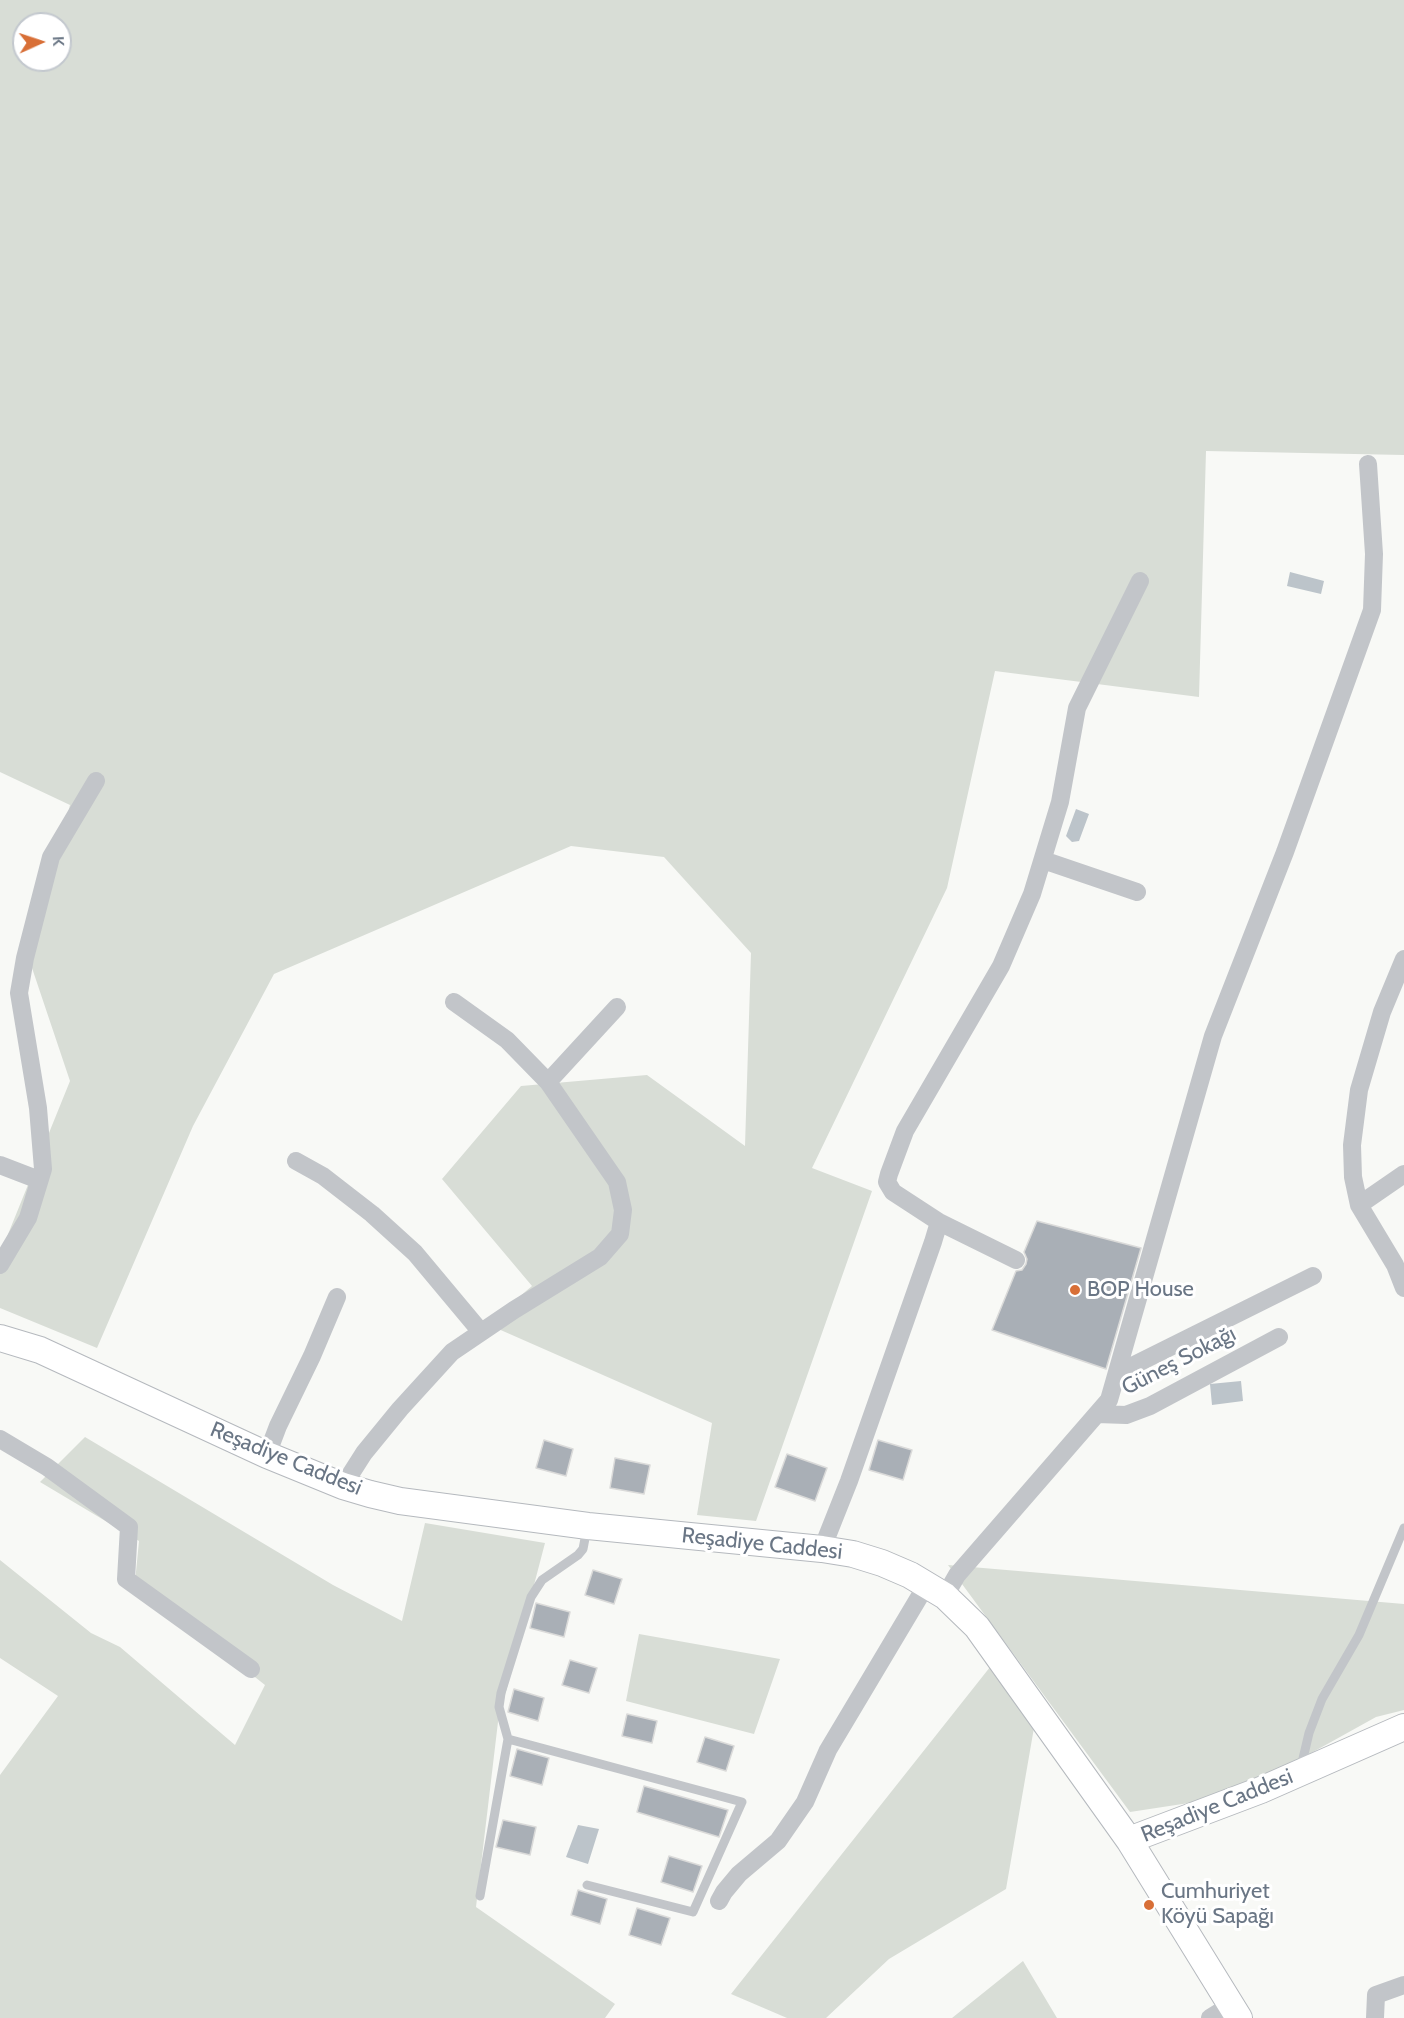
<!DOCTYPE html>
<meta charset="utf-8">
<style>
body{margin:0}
#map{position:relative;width:1404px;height:2018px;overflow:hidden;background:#f8f9f6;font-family:Cabin,sans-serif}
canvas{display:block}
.north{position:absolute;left:12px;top:12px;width:60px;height:60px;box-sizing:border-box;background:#fff;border:2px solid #c3c8ce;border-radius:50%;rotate:87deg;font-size:16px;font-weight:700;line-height:24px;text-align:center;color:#6a7685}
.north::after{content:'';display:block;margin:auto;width:21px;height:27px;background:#d86f37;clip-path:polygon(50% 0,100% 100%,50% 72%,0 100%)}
</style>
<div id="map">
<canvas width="1404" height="2018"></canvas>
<div class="north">K</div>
</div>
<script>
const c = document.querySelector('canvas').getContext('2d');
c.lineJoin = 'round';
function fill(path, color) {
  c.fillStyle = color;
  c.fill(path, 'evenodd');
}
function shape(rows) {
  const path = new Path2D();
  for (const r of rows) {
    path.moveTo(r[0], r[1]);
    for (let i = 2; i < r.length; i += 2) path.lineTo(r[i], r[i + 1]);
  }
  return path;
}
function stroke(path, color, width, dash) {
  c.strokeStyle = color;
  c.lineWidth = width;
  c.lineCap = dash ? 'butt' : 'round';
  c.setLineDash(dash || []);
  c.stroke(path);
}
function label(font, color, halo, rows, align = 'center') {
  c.font = font + ' Cabin,sans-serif';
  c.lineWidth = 6;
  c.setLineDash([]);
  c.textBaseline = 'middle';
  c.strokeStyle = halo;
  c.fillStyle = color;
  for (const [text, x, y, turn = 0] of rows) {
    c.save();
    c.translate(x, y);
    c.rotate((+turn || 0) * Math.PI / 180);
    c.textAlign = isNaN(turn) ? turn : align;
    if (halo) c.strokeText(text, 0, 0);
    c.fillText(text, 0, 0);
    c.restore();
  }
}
const green = shape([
 [0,0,1404,0,1404,455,1206,451,1199,697,995,671,947,888,812,1168,872,1191,756,1521,697,1515,712,1423,487,1324,532,1286,442,1179,521,1086,647,1075,745,1146,751,953,664,857,571,846,274,974,193,1126,97,1348,0,1308,0,1254,70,1081,30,962,70,805,0,772],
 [24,24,60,24,60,60,24,60],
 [85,1437,333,1585,402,1621,425,1523,545,1543,498,1722,476,1907,615,2004,605,2018,0,2018,0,1775,58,1696,0,1658,0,1560,91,1633,120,1647,235,1745,265,1685,135,1582,139,1541,40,1482],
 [948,1565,1404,1604,1404,1710,1376,1717,1259,1782,1189,1803,1130,1812],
 [639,1634,780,1659,754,1734,626,1701],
 [998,1657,1035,1722,1006,1889,889,1959,826,2018,787,2018,731,1994],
 [1023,1961,1057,2018,952,2018]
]);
const water = shape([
 [1290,572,1324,581,1321,594,1287,586],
 [1076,809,1089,814,1079,841,1072,842,1066,836],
 [1241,1381,1243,1401,1212,1405,1210,1384],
 [578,1825,599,1829,588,1864,566,1857]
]);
const building = shape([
 [1037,1221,1141,1248,1106,1369,992,1330,1016,1271,1022,1270,1026,1264,1027,1259,1024,1252,1037,1221],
 [544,1440,573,1449,566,1476,536,1468,544,1440],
 [878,1440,912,1450,903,1480,869,1470,878,1440],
 [787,1454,827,1468,815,1501,775,1487,787,1454],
 [615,1458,650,1465,644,1494,610,1488,615,1458],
 [593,1570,622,1579,614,1604,585,1595,593,1570],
 [536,1603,570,1612,564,1637,530,1628,536,1603],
 [570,1660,597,1668,589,1693,562,1685,570,1660],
 [514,1689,544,1698,538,1721,508,1712,514,1689],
 [627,1714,657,1721,652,1743,622,1736,627,1714],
 [705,1737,734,1746,726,1771,697,1762,705,1737],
 [517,1749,549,1758,542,1785,510,1776,517,1749],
 [644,1786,728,1810,719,1837,637,1812,644,1786],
 [503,1820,536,1827,530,1855,496,1847,503,1820],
 [669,1856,702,1866,693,1892,661,1882,669,1856],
 [578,1890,607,1899,600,1924,571,1915,578,1890],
 [637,1908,670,1918,661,1945,629,1935,637,1908]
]);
const lane = shape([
 [508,1739,742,1802,693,1912,587,1885],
 [1301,1767,1309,1733,1322,1699,1359,1635,1404,1528],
 [480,1896,508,1739,499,1707,501,1693,531,1597,542,1580,578,1555,583,1549,587,1528]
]);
const street = shape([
 [1043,860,1137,892],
 [1404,959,1382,1012,1359,1090,1352,1145,1353,1177,1359,1205,1395,1265,1404,1288],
 [454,1002,507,1040,548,1082],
 [296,1161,323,1176,372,1214,415,1253,481,1332],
 [0,1165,39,1180],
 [1359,1205,1404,1174],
 [939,1222,1016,1260],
 [0,1265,28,1218,43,1169,38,1108,19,993,25,958,51,857,96,781],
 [1118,1373,1313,1276],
 [1097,1414,1126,1415,1150,1406,1279,1337],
 [0,1439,47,1467,129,1527,126,1579,251,1669],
 [267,1455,278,1426,312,1356,337,1297],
 [343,1486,364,1453,400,1409,452,1352,514,1310,600,1257,620,1234,623,1210,617,1182,548,1082,617,1007],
 [822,1549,849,1481,933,1242,939,1222,893,1192,887,1182,889,1174,905,1131,1001,966,1032,894,1060,802,1077,708,1140,581],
 [945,1596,957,1575,1109,1400,1213,1036,1285,852,1372,610,1374,554,1368,464],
 [719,1901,724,1892,739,1874,778,1841,805,1802,828,1750,927,1584],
 [1210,2018,1231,2005],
 [1375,2018,1376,1995,1404,1985]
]);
const secondary = shape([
 [0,1338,40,1350,267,1455,343,1486,370,1494,400,1501,588,1526,822,1549,853,1554,882,1563,910,1575,945,1596,977,1627,1129,1840,1239,2018],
 [1129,1840,1261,1790,1404,1727]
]);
const markers = [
 [1075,1290,6,"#d86f37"],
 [1149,1905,6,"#d86f37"]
];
const poiNames = [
 ["BOP House",1087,1290],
 ["Cumhuriyet",1161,1892],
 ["Köyü Sapağı",1161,1917]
];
const streetNames = [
 ["Güneş Sokağı",1179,1361,-27],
 ["Reşadiye Caddesi",286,1459,22],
 ["Reşadiye Caddesi",762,1544,6],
 ["Reşadiye Caddesi",1217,1806,-22]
];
fill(green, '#d8ddd6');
fill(water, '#bcc4ca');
fill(building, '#a9afb6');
stroke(building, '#dadad9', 1.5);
stroke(secondary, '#b5b9be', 28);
stroke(lane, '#c2c5c9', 9);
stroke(street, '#c2c5c9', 18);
stroke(secondary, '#fff', 26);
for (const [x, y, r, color] of markers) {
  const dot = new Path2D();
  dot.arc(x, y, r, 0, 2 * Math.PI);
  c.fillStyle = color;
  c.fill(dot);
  stroke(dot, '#fff', 2);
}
label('22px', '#6a7685', '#fff', poiNames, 'left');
label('22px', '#6a7685', '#fff', streetNames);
</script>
